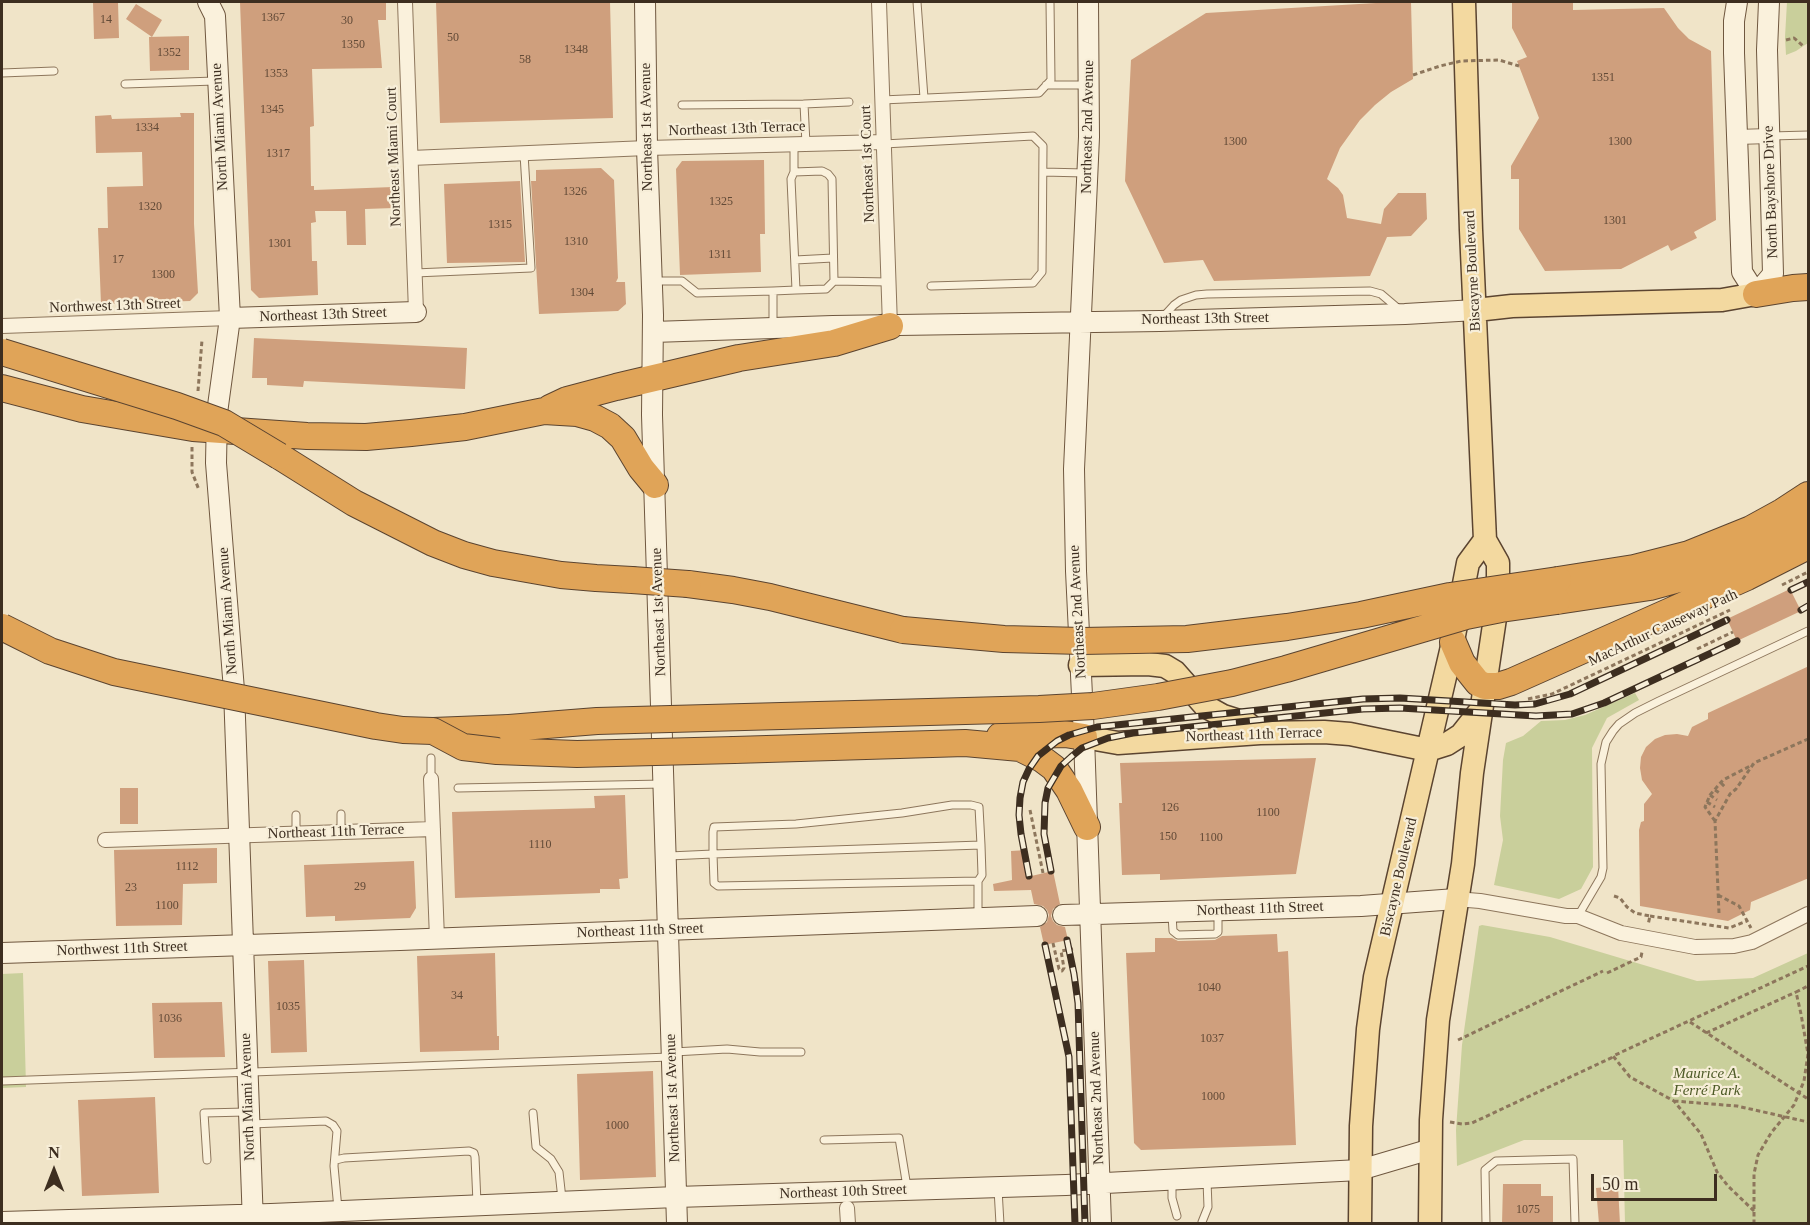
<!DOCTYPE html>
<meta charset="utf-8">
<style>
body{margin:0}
#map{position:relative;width:1810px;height:1225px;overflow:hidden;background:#f0e4c8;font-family:Georgia,serif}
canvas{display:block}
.frame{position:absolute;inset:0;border:3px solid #3d2e20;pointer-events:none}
.north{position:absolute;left:24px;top:1141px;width:60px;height:60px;-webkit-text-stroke:4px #f7eed8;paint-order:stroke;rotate:0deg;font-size:16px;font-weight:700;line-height:24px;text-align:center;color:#3d2e20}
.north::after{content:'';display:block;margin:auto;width:21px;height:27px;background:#3d2e20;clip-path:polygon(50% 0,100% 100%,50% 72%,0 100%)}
.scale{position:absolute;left:1591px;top:1174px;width:126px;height:27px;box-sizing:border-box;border:3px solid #3d2e20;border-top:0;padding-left:8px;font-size:18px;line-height:21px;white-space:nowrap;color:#3d2e20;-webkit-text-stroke:4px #f7eed8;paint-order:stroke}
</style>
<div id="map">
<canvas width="1810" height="1225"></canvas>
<div class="frame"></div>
<div class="north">N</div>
<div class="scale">50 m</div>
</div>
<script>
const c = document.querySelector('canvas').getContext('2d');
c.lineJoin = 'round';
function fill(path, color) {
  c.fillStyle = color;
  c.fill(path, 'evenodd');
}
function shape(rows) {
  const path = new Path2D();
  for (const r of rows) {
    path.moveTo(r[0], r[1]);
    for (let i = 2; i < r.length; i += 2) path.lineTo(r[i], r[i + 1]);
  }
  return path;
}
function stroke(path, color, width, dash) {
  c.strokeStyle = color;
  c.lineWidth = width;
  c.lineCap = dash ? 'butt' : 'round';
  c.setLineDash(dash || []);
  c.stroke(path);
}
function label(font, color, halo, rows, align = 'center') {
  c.font = font + ' Georgia,serif';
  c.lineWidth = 4.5;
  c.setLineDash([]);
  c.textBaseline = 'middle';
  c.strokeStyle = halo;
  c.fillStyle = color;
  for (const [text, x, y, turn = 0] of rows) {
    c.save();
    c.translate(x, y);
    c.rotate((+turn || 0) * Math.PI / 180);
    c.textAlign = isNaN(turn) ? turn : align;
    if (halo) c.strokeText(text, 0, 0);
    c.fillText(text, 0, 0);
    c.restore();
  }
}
const green = shape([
 [1787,2,1808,2,1808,43,1796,51,1786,55,1785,37],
 [1635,693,1639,700,1607,718,1592,748,1593,867,1581,889,1559,899,1494,885,1503,840,1500,816,1503,760,1506,743,1523,736,1541,721,1565,720,1585,715],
 [1482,925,1550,937,1697,981,1753,978,1808,953,1808,1223,1625,1223,1623,1140,1524,1140,1457,1166,1456,1130,1462,1045,1479,926],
 [23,973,26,1087,2,1088,2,974]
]);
const building = shape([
 [93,2,118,2,119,38,94,39],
 [240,2,386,2,386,20,378,20,382,68,312,69,314,126,310,127,311,186,314,186,314,190,393,187,394,208,365,209,366,245,347,245,346,211,315,211,316,222,311,223,312,261,317,261,318,295,259,298,251,290],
 [436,2,610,2,613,118,440,123],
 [1393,2,1411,2,1413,79,1391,92,1375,105,1360,120,1340,148,1327,179,1338,188,1343,195,1347,218,1381,224,1384,209,1398,193,1426,193,1427,219,1411,236,1387,237,1370,276,1214,281,1203,260,1164,263,1125,181,1131,60,1206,13],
 [1512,2,1573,2,1573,10,1664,8,1678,28,1689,39,1711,51,1716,220,1694,232,1697,238,1671,251,1668,245,1621,269,1545,271,1519,229,1519,179,1511,179,1511,166,1539,118,1517,61,1527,57,1512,28],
 [136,4,162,20,152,37,126,19],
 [189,36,189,70,150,71,149,37],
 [180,113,194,113,194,224,198,293,190,301,101,304,98,228,108,228,107,187,143,186,142,152,96,153,95,116,111,115,112,119,181,117],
 [764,160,765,234,760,234,761,272,680,275,676,169,682,161],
 [601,168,614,180,618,278,616,282,625,282,626,304,618,311,539,314,531,181,536,181,536,170],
 [520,181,525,262,447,263,444,184],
 [254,338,467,348,465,389,304,381,303,387,267,385,267,378,252,378],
 [1790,589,1801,611,1737,641,1727,619],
 [1809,666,1809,878,1751,902,1750,910,1728,921,1640,906,1639,830,1641,822,1644,821,1644,804,1652,794,1642,780,1640,768,1641,757,1646,747,1655,739,1665,735,1677,734,1688,736,1692,727,1708,719,1708,713],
 [1316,758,1296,874,1160,880,1160,874,1122,875,1119,803,1122,803,1120,763],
 [120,788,138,788,138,824,120,824],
 [625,795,628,878,619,879,620,889,600,889,600,893,455,898,452,812,595,808,594,796],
 [217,848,217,883,183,884,182,925,116,926,114,850],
 [1027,850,1027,877,1053,871,1060,904,1053,909,1051,916,1053,921,1057,925,1065,927,1068,940,1044,945,1040,927,1047,922,1049,915,1047,910,1043,906,1034,904,1031,890,994,891,993,884,1012,880,1011,851],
 [414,861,416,908,410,918,335,921,335,916,306,917,304,865],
 [1277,934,1278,952,1288,951,1296,1145,1141,1150,1134,1143,1126,953,1155,952,1155,938,1172,938,1178,941,1215,940,1222,936],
 [495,953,497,1036,499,1036,499,1050,420,1052,417,956],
 [304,960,307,1052,271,1053,268,961],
 [222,1002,225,1057,154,1058,152,1003],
 [653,1071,656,1177,580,1180,577,1074],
 [155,1097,159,1193,82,1196,78,1100],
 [1503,1184,1541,1184,1541,1196,1553,1196,1553,1224,1502,1224],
 [1618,1186,1620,1224,1599,1224,1596,1188]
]);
const path = shape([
 [1786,40,1794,38,1803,46],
 [198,391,202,340],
 [192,447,192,472,199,490],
 [1782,585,1808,572],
 [1697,649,1733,632],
 [1528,699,1552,694,1730,610],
 [1721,783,1726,788],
 [1715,790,1721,794],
 [1710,795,1717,800],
 [1707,802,1715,807],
 [1030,810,1043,873],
 [1715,821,1705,807,1710,795,1723,780,1754,764],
 [1718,895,1739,906,1751,928],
 [1614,896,1620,898,1627,907,1635,913,1650,916,1648,925],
 [1719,913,1715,821,1730,794,1736,789,1754,763,1808,739],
 [1650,916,1729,928,1747,921],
 [1053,943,1059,969,1062,971,1064,968,1061,951,1073,949],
 [1607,973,1641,957,1642,952],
 [1690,1022,1808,1099],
 [1706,1033,1796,992],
 [1458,1040,1603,971],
 [1674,1101,1737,1106,1808,1122],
 [1450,1122,1462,1124,1472,1123,1613,1057],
 [1754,1211,1728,1186,1717,1172,1701,1134,1674,1101,1630,1077,1613,1056,1808,966],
 [1754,1224,1754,1174,1758,1155,1771,1133,1794,1105,1804,1081,1808,1054,1801,1014,1796,992,1808,986]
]);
const lane = shape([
 [917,2,924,98],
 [2,73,54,71],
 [125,84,215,81],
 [1046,85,1086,85],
 [882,100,1039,93,1051,80,1050,2],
 [804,104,849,102],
 [682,105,804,104,806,144],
 [1771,136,1808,135],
 [794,144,794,172],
 [884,144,1033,136,1043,146,1042,272,1033,283,931,286],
 [1043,172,1085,173],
 [795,260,833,258],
 [415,273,531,268,524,154],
 [655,281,682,281,697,293,773,291,796,290,826,289,834,281,832,179,828,174,822,171,794,172,791,179,796,290],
 [834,281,889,282],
 [773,291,773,327],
 [1163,317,1174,305,1181,300,1196,295,1207,294,1370,291,1381,294,1401,311],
 [431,758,431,779],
 [458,788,663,784],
 [341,814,341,832],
 [296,815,296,833],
 [669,856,713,854,981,845,982,875,978,881,718,886,714,883,713,854,713,832,714,827,796,824,902,813,952,805,971,805,979,807,981,845],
 [1172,915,1173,931,1178,935,1215,934,1218,932,1218,911],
 [978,916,978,881],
 [1578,916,1601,877,1603,868,1601,764,1606,742,1613,731,1619,724,1635,713,1659,701,1808,631],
 [674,1052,727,1049,760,1052,801,1052],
 [2,1081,670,1057],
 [533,1113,536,1147,551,1159,559,1172,562,1199],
 [251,1124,326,1121,333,1125,337,1131,334,1166,338,1209],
 [824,1140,899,1138,907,1187],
 [207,1160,204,1113,246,1112],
 [336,1160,344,1158,469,1151,474,1153,475,1157,477,1203],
 [1172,1181,1172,1198,1177,1216],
 [998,1189,1000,1224],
 [1202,1222,1208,1207,1207,1181],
 [1486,1224,1485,1170,1496,1161,1573,1159,1575,1224]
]);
const street = shape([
 [405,2,416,312],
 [879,2,890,326],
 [1737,137,1769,136],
 [411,158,647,148,884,142],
 [2,326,230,318],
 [431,779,437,939],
 [105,840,433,829],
 [1456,899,1480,901,1566,916,1578,916,1621,933,1695,947,1734,946,1752,942,1808,914],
 [847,1208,848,1224]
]);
const secondary = shape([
 [208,2,215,16,230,318,217,413,216,463,234,690,253,1224],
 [645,2,647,148,653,315,652,415,677,1224],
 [1088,2,1089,137,1074,469,1076,571,1084,737,1101,1224],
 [1737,2,1734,21,1734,53,1742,272,1756,294,1773,274,1767,50,1769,2],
 [230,318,416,312],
 [653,332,833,326,1160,321,1405,314,1476,310],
 [1063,915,1361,906,1456,899],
 [2,953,400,940,1037,916],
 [2,1222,271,1214,676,1197,1066,1185,1360,1170,1431,1149]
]);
const primary = shape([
 [1476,310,1512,306,1722,300,1756,294],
 [1080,665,1148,664,1165,666,1175,672,1205,706,1223,716,1248,724,1258,732],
 [1084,737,1118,743,1260,733,1324,732,1350,734,1428,750,1447,744,1461,735,1480,711],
 [1360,1224,1361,1126,1368,1029,1375,977,1451,651,1468,563,1485,540],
 [1430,1224,1431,1120,1438,1020,1463,864,1472,773,1498,598,1498,563,1485,540,1471,230,1464,2]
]);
const highway = shape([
 [1756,294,1793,288,1808,287],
 [2,388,82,409,193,428,307,436,366,437,411,433,465,427,544,411,577,413,595,418,610,426,623,438,641,468,655,485],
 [550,408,567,400,616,387,739,358,834,343,890,326],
 [279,456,354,503,433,543,464,555,493,563,561,575,596,578,632,580],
 [1558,580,1634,568,1689,554,1751,529,1782,512,1808,495],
 [688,584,733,590,770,597,903,630],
 [1557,601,1650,587,1708,571,1773,542,1808,521],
 [1453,642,1462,663,1478,683,1485,686,1498,686,1511,682,1747,577,1808,546],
 [433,731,509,728],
 [1000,736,1065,734,1084,737],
 [734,750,965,743,1020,748,1042,759,1054,768,1069,790,1087,827]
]);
const rail = shape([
 [1791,590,1808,582],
 [1801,610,1808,606],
 [1051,871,1044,834,1045,803,1048,788,1061,766,1071,757,1082,748,1108,738,1133,733,1363,709,1400,708,1536,716,1572,714,1604,703,1737,641],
 [1029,876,1021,834,1019,815,1020,798,1023,782,1029,769,1038,756,1057,741,1069,735,1097,727,1363,699,1400,698,1515,705,1535,704,1570,694,1727,620],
 [1067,940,1074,974,1078,1003,1085,1224],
 [1045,945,1069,1057,1075,1224]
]);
const pathBridge = shape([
 [1413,75,1440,66,1461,61,1499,60,1519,66]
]);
const highwayBridge = shape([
 [2,352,177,406,224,423,279,456],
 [632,580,688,584],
 [2,627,50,651,114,672,376,726,403,730,433,731,463,747,497,751,577,754,734,750],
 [903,630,1004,639,1082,641,1187,639,1287,627,1361,615,1450,596,1558,580],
 [509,728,597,721,1039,709,1093,706,1158,697,1232,683,1286,669,1466,616,1501,609,1557,601]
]);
const numberNames = [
 ["1367",273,18],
 ["14",106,20],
 ["30",347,21],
 ["50",453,38],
 ["1350",353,45],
 ["1348",576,50],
 ["1352",169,53],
 ["58",525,60],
 ["1353",276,74],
 ["1351",1603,78],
 ["1345",272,110],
 ["1334",147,128],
 ["1300",1235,142],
 ["1300",1620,142],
 ["1317",278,154],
 ["1326",575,192],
 ["1325",721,202],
 ["1320",150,207],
 ["1301",1615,221],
 ["1315",500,225],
 ["1310",576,242],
 ["1301",280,244],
 ["1311",720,255],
 ["17",118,260],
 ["1300",163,275],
 ["1304",582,293],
 ["126",1170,808],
 ["1100",1268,813],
 ["150",1168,837],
 ["1100",1211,838],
 ["1110",540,845],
 ["1112",187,867],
 ["29",360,887],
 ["23",131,888],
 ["1100",167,906],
 ["1040",1209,988],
 ["34",457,996],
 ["1035",288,1007],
 ["1036",170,1019],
 ["1037",1212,1039],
 ["1000",1213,1097],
 ["1000",617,1126],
 ["1075",1528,1210]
];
const streetNames = [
 ["North Miami Avenue",220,127,-93],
 ["Northeast 1st Avenue",647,127,-91],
 ["Northeast 2nd Avenue",1088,127,-89],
 ["Northeast 13th Terrace",737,129,-2],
 ["Northeast Miami Court",394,157,-92],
 ["Northeast 1st Court",868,164,-92],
 ["North Bayshore Drive",1771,192,-92],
 ["Biscayne Boulevard",1473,271,-93],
 ["Northwest 13th Street",115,306,-2],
 ["Northeast 13th Street",323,315,-2],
 ["Northeast 13th Street",1205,319,-1],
 ["North Miami Avenue",228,611,-94],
 ["Northeast 1st Avenue",659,612,-92],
 ["Northeast 2nd Avenue",1078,612,-93],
 ["MacArthur Causeway Path",1663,628,-25],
 ["Northeast 11th Terrace",1254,735,-2],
 ["Northeast 11th Terrace",336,832,-2],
 ["Biscayne Boulevard",1399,877,-77],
 ["Northeast 11th Street",1260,909,-2],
 ["Northeast 11th Street",640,931,-2],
 ["Northwest 11th Street",122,949,-2],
 ["North Miami Avenue",248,1097,-92],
 ["Northeast 1st Avenue",673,1098,-92],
 ["Northeast 2nd Avenue",1097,1098,-92],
 ["Northeast 10th Street",843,1192,-2]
];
const parkNames = [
 ["Maurice A.",1707,1074],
 ["Ferré Park",1707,1091]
];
fill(green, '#c9cf9b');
fill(building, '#cf9f7d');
stroke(lane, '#8d765c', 9);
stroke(street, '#8d765c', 16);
stroke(secondary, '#6f573f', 22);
stroke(primary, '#5b4430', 25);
stroke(highway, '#5b4430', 28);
stroke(path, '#8d765c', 3, [4.5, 3]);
stroke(lane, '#faf1dc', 7);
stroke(street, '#faf1dc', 14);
stroke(secondary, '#faf1dc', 20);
stroke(primary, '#f3d9a0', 22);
stroke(highway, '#e0a458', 26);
stroke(rail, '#3d2e20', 7);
stroke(rail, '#f7eed8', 4.5, [14]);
stroke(highwayBridge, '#5b4430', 28, []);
stroke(pathBridge, '#8d765c', 3, [4.5, 3]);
stroke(highwayBridge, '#e0a458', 26);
label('12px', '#624a37', null, numberNames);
label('15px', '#3d2e20', '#f7eed8', streetNames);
label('italic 15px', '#4d5a26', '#f7eed8', parkNames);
</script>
